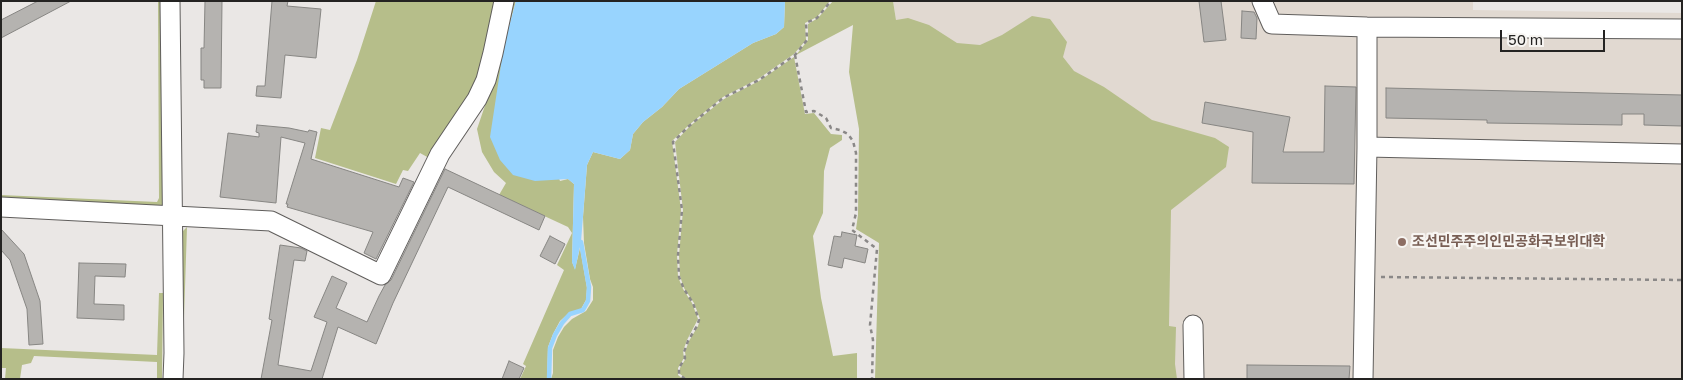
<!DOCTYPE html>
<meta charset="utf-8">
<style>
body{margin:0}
#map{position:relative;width:1683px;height:380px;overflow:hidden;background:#eae7e5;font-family:"Golos Text",sans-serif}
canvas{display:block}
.frame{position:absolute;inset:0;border:2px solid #242322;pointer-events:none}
.scale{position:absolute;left:1500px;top:30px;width:105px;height:22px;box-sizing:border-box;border:2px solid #242322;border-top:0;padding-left:6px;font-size:15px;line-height:18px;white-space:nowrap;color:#242322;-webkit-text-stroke:4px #f7f5f2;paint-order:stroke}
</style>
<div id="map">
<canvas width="1683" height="380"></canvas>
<div class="frame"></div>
<div class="scale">50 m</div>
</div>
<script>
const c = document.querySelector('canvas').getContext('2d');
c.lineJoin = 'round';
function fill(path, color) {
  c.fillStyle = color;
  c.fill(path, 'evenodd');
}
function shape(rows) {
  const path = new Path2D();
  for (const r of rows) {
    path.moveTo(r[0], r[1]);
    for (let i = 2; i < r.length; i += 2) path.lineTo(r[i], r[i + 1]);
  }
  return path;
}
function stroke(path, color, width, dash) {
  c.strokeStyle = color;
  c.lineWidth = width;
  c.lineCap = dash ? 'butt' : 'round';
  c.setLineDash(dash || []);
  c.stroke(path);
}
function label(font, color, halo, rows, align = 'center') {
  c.font = font + ' "Golos Text","Noto Sans KR",sans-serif';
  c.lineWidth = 4.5;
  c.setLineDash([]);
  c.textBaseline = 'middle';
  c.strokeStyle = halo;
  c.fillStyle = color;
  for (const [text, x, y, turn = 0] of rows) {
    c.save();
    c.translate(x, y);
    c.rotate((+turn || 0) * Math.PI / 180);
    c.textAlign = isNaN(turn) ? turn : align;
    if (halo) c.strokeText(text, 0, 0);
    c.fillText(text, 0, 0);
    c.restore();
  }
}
const built = shape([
 [893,1,1473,1,1473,10,1682,13,1682,379,1121,379,896,20]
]);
const green = shape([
 [158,1,162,1,164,203,162,206,1,200,1,195,157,202,159,198],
 [376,1,500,1,483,75,429,158,420,153,408,171,403,170,396,184,315,158,321,128,330,130,357,60],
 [508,1,516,1,504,45,560,181,568,179,574,184,572,262,575,269,580,248,587,288,586,300,581,309,569,313,560,321,553,334,548,347,547,379,520,379,526,366,523,364,564,270,557,265,572,233,568,227,499,195,506,183,494,172,482,152,477,129,490,91],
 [785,1,830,1,817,17,805,23,806,40,794,54,758,79,723,97,689,125,672,141,681,210,677,255,678,277,683,289,692,303,698,319,687,340,683,351,684,358,678,368,678,375,683,379,551,379,553,373,553,350,558,337,564,327,572,319,586,311,593,300,593,287,590,279,584,243,583,217,587,165,593,152,620,159,630,150,633,134,643,122,662,107,679,89,753,43,776,34,784,27],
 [833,1,893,1,896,20,908,18,929,25,957,43,980,45,1002,35,1032,16,1050,19,1067,42,1063,57,1074,71,1104,87,1152,120,1215,138,1229,147,1226,167,1171,210,1169,326,1176,327,1175,364,1177,379,875,379,879,243,856,229,858,215,859,129,849,72,853,25,796,55,808,40,808,24,818,18],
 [794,57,805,114,814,113,831,134,842,135,842,140,830,148,824,171,823,213,813,236,821,298,833,356,857,353,857,379,687,379,680,374,680,368,686,358,685,352,689,341,698,326,700,319,694,303,684,288,680,276,679,255,683,210,675,142,690,126,724,99,759,81],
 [187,227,183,349,178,348,183,231],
 [159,293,163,293,162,379,157,379,157,362,34,356,31,363,22,365,20,379,5,379,6,368,1,368,1,348,157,355]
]);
const water = shape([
 [516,1,785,1,784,27,776,34,753,43,679,89,662,107,643,122,633,134,630,150,620,159,593,152,587,165,581,242,575,270,572,262,574,184,568,179,535,181,513,175,500,160,490,137,504,45]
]);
const stream = shape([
 [549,379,550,348,555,335,562,323,570,314,583,310,588,301,589,287,581,242]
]);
const building = shape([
 [38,1,71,1,1,38,1,20,38,1],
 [205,1,222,1,221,88,204,88,204,80,201,80,201,48,204,48,205,1],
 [272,1,288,1,287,6,321,9,316,58,285,55,281,98,256,96,257,86,265,86,272,1],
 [1199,1,1221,1,1226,40,1204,42,1199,1],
 [1242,11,1254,12,1257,18,1256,39,1241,38,1242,11],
 [1325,86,1356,87,1354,184,1252,183,1253,132,1202,123,1205,102,1290,117,1283,152,1324,152,1325,86],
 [1386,88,1682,95,1682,126,1644,125,1644,114,1622,114,1622,125,1487,123,1487,120,1386,118,1386,88],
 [257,125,289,128,308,132,309,130,317,132,311,159,399,187,403,178,414,182,376,259,364,253,373,232,287,207,288,204,286,204,305,143,281,137,276,203,220,197,228,133,259,137,259,133,256,132,257,125],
 [445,169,545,216,539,230,448,187,393,303,376,344,338,327,322,379,261,379,272,320,269,319,280,245,301,248,307,251,305,261,294,260,278,365,311,371,327,322,314,317,332,276,347,283,336,308,367,322,379,296,385,285,391,280,445,169],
 [1,229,24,254,40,301,43,344,29,345,27,309,10,260,1,250,1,229],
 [842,232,857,235,855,246,868,249,865,263,844,258,842,268,828,265,834,236,841,237,842,232],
 [550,236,565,244,555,264,540,256,550,236],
 [79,263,126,264,125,277,95,276,94,304,124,305,124,320,77,318,79,263],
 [509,361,524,368,519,379,502,379,509,361],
 [1247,365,1350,366,1349,379,1247,379,1247,365]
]);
const path = shape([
 [795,55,806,112,814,111,826,118,831,128,840,130,848,134,853,141,856,153,856,213,852,230,877,249,870,325,873,340,872,379],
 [1381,277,1682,280],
 [685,379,679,374,679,368,685,358,684,352,688,341,697,326,699,320,693,303,684,289,679,277,678,255,682,210,673,142,689,126,723,98,759,80,795,55,807,40,806,23,817,18,831,1]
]);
const minor = shape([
 [170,1,174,353,173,379],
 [1262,1,1272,24,1367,27,1682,29],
 [1367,27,1367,147],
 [1,207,271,221,381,275,440,154,477,99,486,80,493,53,504,1],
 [1193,325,1194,379],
 [1363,379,1367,147,1682,154]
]);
const markers = [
 [1402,242,5,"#8d6e63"]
];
const educationNames = [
 ["조선민주주의인민공화국보위대학",1412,242]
];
fill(built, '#e1d9d1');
fill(green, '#b6be8a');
fill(water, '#98d4fe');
stroke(stream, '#98d4fe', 4.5);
fill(building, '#b5b3b0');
stroke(building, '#878683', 1);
stroke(minor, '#605e5c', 21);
stroke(path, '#8a8887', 2.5, [4, 4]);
stroke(minor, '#fff', 19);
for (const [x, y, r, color] of markers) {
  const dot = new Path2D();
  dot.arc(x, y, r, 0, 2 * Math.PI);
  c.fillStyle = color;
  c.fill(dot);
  stroke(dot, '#f7f5f2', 2);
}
label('bold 14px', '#785e54', '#f7f5f2', educationNames, 'left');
</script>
